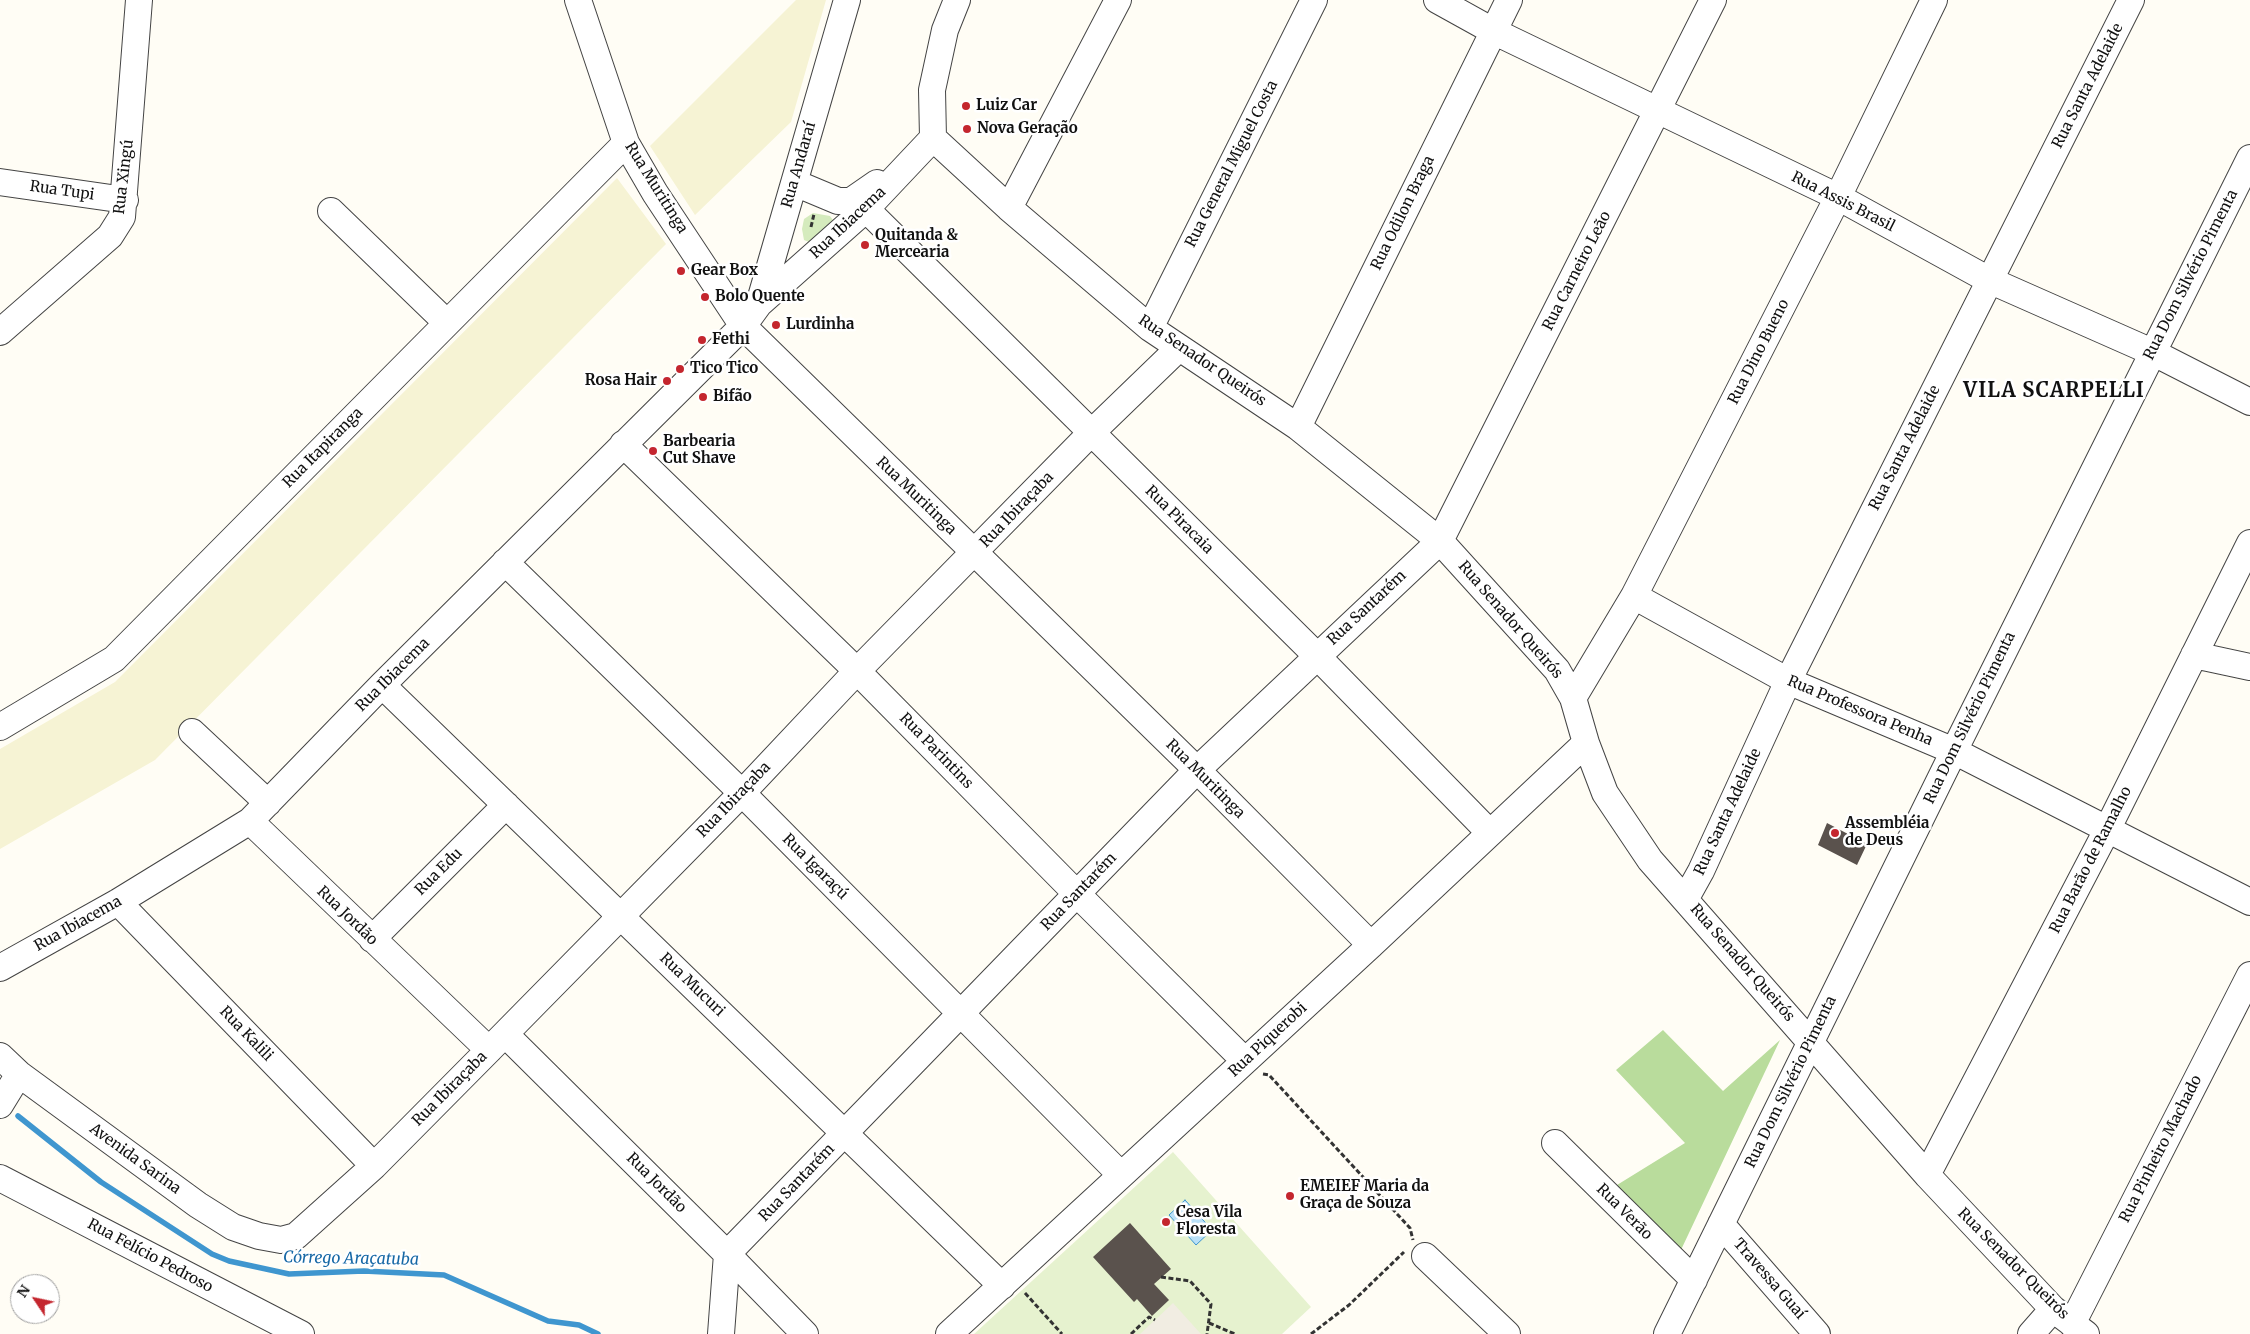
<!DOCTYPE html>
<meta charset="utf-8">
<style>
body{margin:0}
#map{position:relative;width:2250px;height:1334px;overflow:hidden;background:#fffdf5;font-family:Merriweather,serif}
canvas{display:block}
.north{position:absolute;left:10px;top:1274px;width:50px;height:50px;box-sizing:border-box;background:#fff;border:1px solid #a0a0a0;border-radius:50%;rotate:304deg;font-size:14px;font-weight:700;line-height:20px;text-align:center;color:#111}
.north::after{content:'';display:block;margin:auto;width:18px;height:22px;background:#c4262e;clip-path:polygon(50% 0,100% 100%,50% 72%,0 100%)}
</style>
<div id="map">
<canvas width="2250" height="1334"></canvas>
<div class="north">N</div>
</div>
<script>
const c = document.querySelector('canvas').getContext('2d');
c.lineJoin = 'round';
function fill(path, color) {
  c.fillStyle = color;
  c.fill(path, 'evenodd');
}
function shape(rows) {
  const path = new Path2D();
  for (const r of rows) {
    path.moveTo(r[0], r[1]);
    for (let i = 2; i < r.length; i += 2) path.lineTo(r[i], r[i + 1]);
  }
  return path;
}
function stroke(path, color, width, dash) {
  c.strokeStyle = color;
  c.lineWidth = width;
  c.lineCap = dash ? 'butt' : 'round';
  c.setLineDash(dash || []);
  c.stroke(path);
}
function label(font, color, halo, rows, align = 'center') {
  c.font = font + ' Merriweather,serif';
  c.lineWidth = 5;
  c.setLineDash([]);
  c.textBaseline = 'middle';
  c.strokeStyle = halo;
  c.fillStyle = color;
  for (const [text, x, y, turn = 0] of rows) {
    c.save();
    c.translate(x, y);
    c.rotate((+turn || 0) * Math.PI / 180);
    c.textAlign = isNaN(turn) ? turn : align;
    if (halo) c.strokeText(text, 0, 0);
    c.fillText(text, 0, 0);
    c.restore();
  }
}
const farmland = shape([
 [796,0,826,0,791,122,695,215,650,146],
 [617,178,666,244,155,760,0,849,0,749,115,682]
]);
const green = shape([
 [813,213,830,216,835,223,814,244,804,240,802,229,804,219]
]);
const forest = shape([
 [1663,1030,1723,1091,1780,1040,1680,1252,1617,1185,1685,1143,1616,1070]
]);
const pitch = shape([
 [1173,1152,1311,1307,1282,1334,974,1334]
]);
const plaza = shape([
 [1173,1303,1201,1334,1140,1334,1155,1320]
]);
const water = shape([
 [1185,1200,1212,1230,1196,1245,1169,1215,1185,1200]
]);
const stream = shape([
 [18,1116,101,1182,212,1254,229,1261,289,1274,364,1271,444,1275,548,1321,579,1325,598,1334]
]);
const building = shape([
 [1827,823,1867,844,1857,865,1818,845],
 [1130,1223,1171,1269,1154,1284,1169,1300,1152,1316,1137,1299,1134,1302,1093,1257]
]);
const path = shape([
 [811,227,814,214],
 [1263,1074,1269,1075,1410,1228,1413,1240],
 [1161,1277,1190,1281,1211,1304,1207,1334],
 [1025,1293,1062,1334],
 [1209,1323,1235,1334],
 [1131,1334,1149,1317,1155,1320],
 [1311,1334,1349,1305,1404,1252]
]);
const minor = shape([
 [578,0,626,143,655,193,743,326,1197,770,1371,945],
 [957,0,945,30,932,90,933,138,1009,208,1150,328,1298,427,1440,541,1557,670,1573,698,1586,743,1605,793,1650,860,1927,1175,2053,1309,2086,1334],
 [1437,0,1493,31,1838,197,1989,280,2152,352,2250,402],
 [0,182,125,200],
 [795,183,838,201,851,201,877,183],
 [1009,208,1118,0],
 [866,209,1317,656,1490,833],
 [331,211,447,323],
 [759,304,866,209,933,138],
 [1150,328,1314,0],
 [0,332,110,236,122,217,139,0],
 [1298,427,1509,0],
 [623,444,857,671,1077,894,1245,1061],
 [505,562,742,793,1121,1175],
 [1634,596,1788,681,1954,751,2250,902],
 [2194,655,2250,667],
 [382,685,1002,1286],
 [1573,698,1634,596,1838,197,1934,0],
 [0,727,114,659,626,143],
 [192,732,268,803],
 [250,821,489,1050],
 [1686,898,1701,871,1788,681,2131,0],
 [118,902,374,1166],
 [372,939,506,805],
 [0,968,118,902,250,821,382,685,743,326,759,304,847,0],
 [505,1034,727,1254,805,1334],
 [0,1056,19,1074,198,1205,233,1227,259,1236,281,1240,296,1236,374,1166,489,1050,742,793,857,671,1091,433,1179,348],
 [0,1105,19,1074],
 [1555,1143,1694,1280],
 [1927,1175,2107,830,2250,543],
 [0,1178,301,1334],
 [1721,1224,1817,1334],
 [1425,1256,1507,1334],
 [2072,1324,2250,975],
 [721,1334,727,1254,1197,770,1440,541,1713,0],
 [949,1334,1371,945,1586,743],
 [1667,1334,1954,751,2250,158],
 [2031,1334,2053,1309]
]);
const markers = [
 [966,106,5,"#c4262e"],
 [967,129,5,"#c4262e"],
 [865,245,5,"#c4262e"],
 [681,271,5,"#c4262e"],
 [705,297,5,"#c4262e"],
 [776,325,5,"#c4262e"],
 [702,340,5,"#c4262e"],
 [680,369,5,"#c4262e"],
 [667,381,5,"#c4262e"],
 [703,397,5,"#c4262e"],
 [653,451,5,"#c4262e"],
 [1835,833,5,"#c4262e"],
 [1290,1196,5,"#c4262e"],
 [1166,1222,5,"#c4262e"]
];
const streetNames = [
 ["Rua Santa Adelaide",2088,86,-63],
 ["Rua General Miguel Costa",1232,164,-63],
 ["Rua Andaraí",799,165,-74],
 ["Rua Xingú",124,177,-83],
 ["Rua Muritinga",656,188,58],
 ["Rua Tupi",62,191,8],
 ["Rua Assis Brasil",1843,202,27],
 ["Rua Odilon Braga",1403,213,-64],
 ["Rua Ibiacema",848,223,-43],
 ["Rua Carneiro Leão",1577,271,-63],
 ["Rua Dom Silvério Pimenta",2191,275,-63],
 ["Rua Dino Bueno",1759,352,-63],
 ["Rua Senador Queirós",1202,361,34],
 ["Rua Itapiranga",323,448,-45],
 ["Rua Santa Adelaide",1905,448,-63],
 ["Rua Muritinga",916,496,44],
 ["Rua Ibiraçaba",1017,510,-46],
 ["Rua Piracaia",1179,520,45],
 ["Rua Santarém",1367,608,-43],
 ["Rua Senador Queirós",1510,620,49],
 ["Rua Ibiacema",393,675,-45],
 ["Rua Professora Penha",1860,711,23],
 ["Rua Dom Silvério Pimenta",1970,718,-64],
 ["Rua Parintins",936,751,46],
 ["Rua Muritinga",1205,779,45],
 ["Rua Ibiraçaba",734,800,-46],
 ["Rua Santa Adelaide",1728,812,-65],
 ["Rua Barão de Ramalho",2091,860,-63],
 ["Rua Igaraçú",815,867,45],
 ["Rua Edu",439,872,-45],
 ["Rua Santarém",1079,892,-46],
 ["Rua Jordão",347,916,44],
 ["Rua Ibiacema",78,924,-29],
 ["Rua Senador Queirós",1742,963,49],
 ["Rua Mucuri",692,985,44],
 ["Rua Kalili",246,1034,46],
 ["Rua Piquerobi",1268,1040,-43],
 ["Rua Dom Silvério Pimenta",1791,1082,-64],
 ["Rua Ibiraçaba",450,1089,-45],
 ["Rua Pinheiro Machado",2161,1149,-63],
 ["Avenida Sarina",135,1159,36],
 ["Rua Jordão",656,1183,45],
 ["Rua Santarém",797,1183,-46],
 ["Rua Verão",1624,1212,45],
 ["Rua Felício Pedroso",150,1256,28],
 ["Rua Senador Queirós",2013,1264,45],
 ["Travessa Guaí",1769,1279,49]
];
const poiNames = [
 ["Luiz Car",976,106],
 ["Nova Geração",977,129],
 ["Quitanda &",875,236],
 ["Mercearia",875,253],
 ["Gear Box",691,271],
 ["Bolo Quente",715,297],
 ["Lurdinha",786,325],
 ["Fethi",712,340],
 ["Tico Tico",690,369],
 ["Rosa Hair",657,381,"right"],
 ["Bifão",713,397],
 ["Barbearia",663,442],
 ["Cut Shave",663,459],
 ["Assembléia",1845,824],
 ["de Deus",1845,841],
 ["EMEIEF Maria da",1300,1187],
 ["Graça de Souza",1300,1204],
 ["Cesa Vila",1176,1213],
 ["Floresta",1176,1230]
];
const waterNames = [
 ["Córrego Araçatuba",351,1259,1]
];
const districtNames = [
 ["VILA SCARPELLI",2054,391]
];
fill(farmland, '#f6f3d4');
fill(green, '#d5ebbd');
fill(forest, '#b9dc9c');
fill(pitch, '#e6f2cf');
fill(plaza, '#f1ede2');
fill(water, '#b9e0f7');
stroke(water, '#3f96cf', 1);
stroke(stream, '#3f96cf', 5.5);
fill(building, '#5a524d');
stroke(minor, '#444', 28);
stroke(path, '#333', 3, [5, 2.5]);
stroke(minor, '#fff', 26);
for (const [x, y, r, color] of markers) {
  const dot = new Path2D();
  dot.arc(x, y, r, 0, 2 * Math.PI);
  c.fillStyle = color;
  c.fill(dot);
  stroke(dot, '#fff', 2);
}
label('15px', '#111', '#fff', streetNames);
label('bold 15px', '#111', '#fff', poiNames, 'left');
label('italic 16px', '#1768a6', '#fff', waterNames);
c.letterSpacing = '1px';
label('bold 20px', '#111', '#fff', districtNames);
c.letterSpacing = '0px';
</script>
